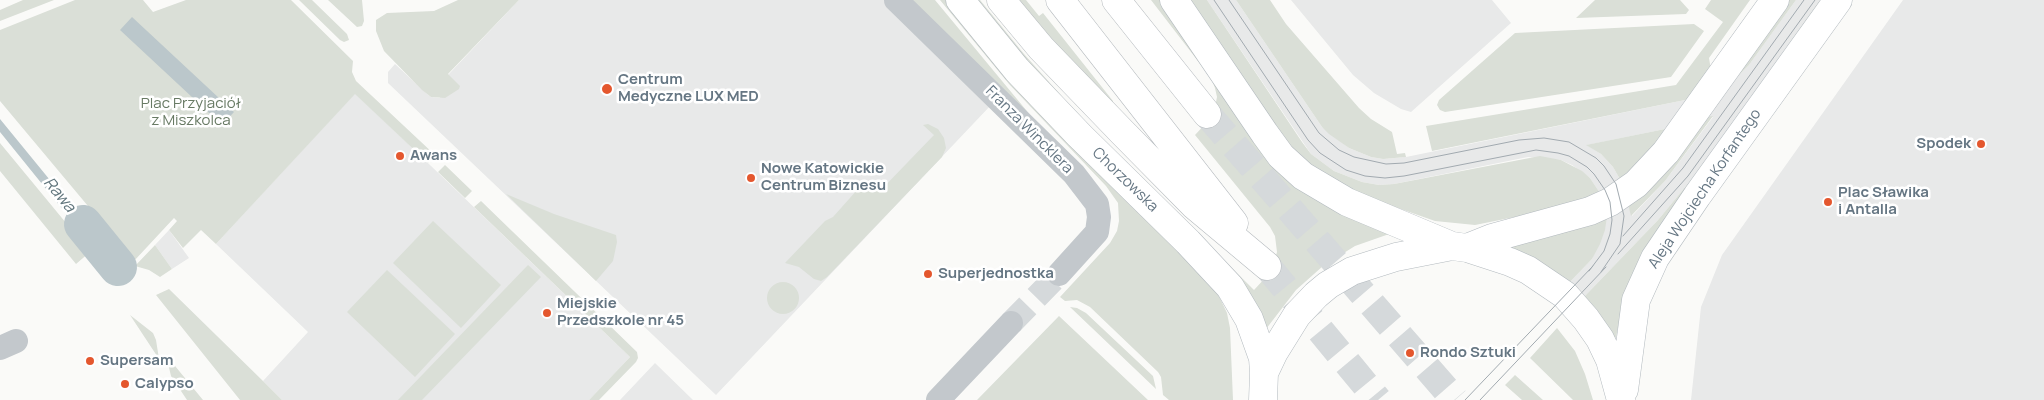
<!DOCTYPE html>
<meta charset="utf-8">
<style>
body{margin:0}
canvas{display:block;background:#fafaf8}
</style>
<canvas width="2044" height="400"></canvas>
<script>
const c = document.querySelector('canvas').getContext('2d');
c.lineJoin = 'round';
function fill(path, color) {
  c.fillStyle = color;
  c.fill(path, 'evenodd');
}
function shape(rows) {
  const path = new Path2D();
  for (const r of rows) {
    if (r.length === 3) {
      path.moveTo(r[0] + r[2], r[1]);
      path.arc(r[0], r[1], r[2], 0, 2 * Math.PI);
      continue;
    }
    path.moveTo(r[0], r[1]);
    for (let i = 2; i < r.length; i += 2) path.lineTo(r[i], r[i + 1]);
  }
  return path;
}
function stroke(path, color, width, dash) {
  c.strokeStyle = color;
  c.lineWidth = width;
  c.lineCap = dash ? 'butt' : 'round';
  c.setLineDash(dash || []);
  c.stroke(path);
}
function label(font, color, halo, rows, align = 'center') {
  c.font = font + ' Manrope,sans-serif';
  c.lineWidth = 5;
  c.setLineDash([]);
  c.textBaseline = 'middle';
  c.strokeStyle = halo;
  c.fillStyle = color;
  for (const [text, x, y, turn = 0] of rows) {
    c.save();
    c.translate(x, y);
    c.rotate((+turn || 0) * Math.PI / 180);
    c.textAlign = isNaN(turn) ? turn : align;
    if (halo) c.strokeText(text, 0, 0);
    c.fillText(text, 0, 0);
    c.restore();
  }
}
const built = shape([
 [519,0,884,0,992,104,716,395,388,83,388,72,395,64,426,93,431,97,440,98,448,75],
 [1207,0,1236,0,1322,127,1349,148,1371,157,1383,159,1406,157,1690,99,1670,128,1587,145,1601,154,1613,167,1621,181,1600,193,1590,178,1572,165,1561,160,1528,157,1394,184,1379,185,1362,182,1334,171,1311,154],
 [1291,0,1492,0,1511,23,1411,112,1401,109,1374,93,1353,75],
 [1796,0,1820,0,1700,169,1658,220,1583,298,1568,284,1592,259,1607,216,1628,203,1632,216,1665,181,1713,117,1706,117,1727,87,1749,65],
 [1903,0,2044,0,2044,400,1691,400,1701,307,1722,255],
 [355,93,630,357,589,400,282,400,263,381,308,332,216,244],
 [169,230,189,258,172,269,155,245],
 [655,363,693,400,620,400]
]);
const green = shape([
 [23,0,54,0,0,21,0,10],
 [75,0,143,0,153,12,186,0,291,0,353,61,352,72,356,81,435,155,428,163,355,94,216,244,201,230,183,248,169,230,177,221,174,218,134,261,0,101,0,30],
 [299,0,312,0,347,34,349,40,344,42,340,40],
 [328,0,362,0,364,21,362,26,357,27],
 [458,0,519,0,448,74,460,86,459,89,445,98,431,97,422,90,384,51,376,31,376,20,387,13,434,11],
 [911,0,935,0,1031,116],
 [940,0,946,0,987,52,1217,292,1227,313,1230,328,1233,400,1169,400,1163,395,1161,377,1158,372,1090,307,1077,300,1065,301,1060,297,1110,243,1117,231,1119,221,1118,203,1106,186,1009,84],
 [975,0,980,0,1024,54,1083,120,1254,290,1266,277,1274,262,1277,252,1275,236,1270,227,1195,135,1208,121,1215,107,1217,97,1215,88,1211,78,1151,0,1160,0,1259,146,1392,233,1355,246,1323,266,1296,290,1266,329,1040,77],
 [1014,0,1026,0,1039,16,1043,13,1113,101,1113,106],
 [1188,0,1207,0,1302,142,1311,154,1334,171,1362,182,1379,185,1394,184,1540,156,1561,160,1582,171,1590,178,1600,193,1564,207,1475,225,1435,221,1358,194,1308,164,1282,138],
 [1236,0,1270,0,1286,24,1359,108,1371,119,1392,132,1397,154,1405,153,1406,157,1383,159,1371,157,1349,148,1329,134,1322,127],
 [1595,0,1680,0,1689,10,1686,14,1576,18],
 [1711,0,1750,0,1709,58,1711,70,1690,99,1432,151,1426,126,1676,85,1723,22,1705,9],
 [1789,0,1796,0,1749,65,1727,87],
 [1820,0,1824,0,1623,304,1616,337,1614,339,1583,298,1658,220,1700,169],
 [1694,24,1704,31,1671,77,1445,112,1440,110,1437,105,1439,100,1515,33],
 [1713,116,1665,181,1631,216,1628,204,1706,117],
 [928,124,938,129,944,138,946,148,942,157,827,277,821,281,814,279,799,267,785,263,825,221,833,217,866,180,880,191,934,135,923,125],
 [1670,128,1621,181,1613,167,1601,154,1586,145],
 [0,143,90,252,76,264,0,171],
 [445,165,472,191,465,198,438,172],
 [506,194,554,214,616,235,617,242,613,261,596,281],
 [481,201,637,352,638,358,636,362,599,400,589,400,630,357,474,207],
 [1607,216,1605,230,1600,244,1592,259,1568,284,1506,248],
 [433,221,501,285,461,328,393,263],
 [155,245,172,269,160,277,149,270,135,266],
 [528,265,541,277,422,400,398,400],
 [387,270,455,334,415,377,347,312],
 [783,298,16],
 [169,289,263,381,282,400,240,400,156,295],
 [1070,307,1077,308,1086,313,1153,376,1156,389],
 [130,315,153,333,156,340,159,359],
 [1059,316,1148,400,977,400],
 [1557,328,1575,351,1585,374,1593,400,1573,400,1530,358],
 [166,355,203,400,187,400,171,376],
 [1515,375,1543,400,1522,400,1505,385]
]);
const water = shape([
 [132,17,234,112,222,125,120,30],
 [0,119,117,262,110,268,0,132]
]);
const river = shape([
 [83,224,118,267]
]);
const streetTunnel = shape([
 [1011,323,1059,274]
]);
const primaryTunnel = shape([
 [1207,114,1455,400],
 [1267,266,1378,400]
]);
const street = shape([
 [896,0,1074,174,1097,204,1099,217,1097,232,1059,274],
 [0,348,16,341],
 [938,400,1011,323]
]);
const secondary = shape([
 [960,0,1017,70,1079,135,1188,242,1230,287,1249,319,1263,358,1264,373],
 [1174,0,1265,134,1281,156,1303,176,1347,202,1452,246],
 [1467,248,1492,238,1590,211,1610,202,1636,184,1666,152,1775,0],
 [1624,390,1636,300,1655,258,1697,196,1838,0],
 [1263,400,1264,373,1274,352,1297,315,1316,295,1328,285,1352,271,1396,257,1452,246,1467,248,1510,262,1528,270,1565,295,1586,319,1600,339,1610,360,1621,400]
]);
const primary = shape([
 [1001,0,1041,48,1123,133,1194,205,1267,266],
 [1060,0,1234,223],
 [1116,0,1207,114]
]);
const tram = shape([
 [1214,0,1308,140,1320,153,1346,170,1365,176,1385,178,1404,176,1536,150,1558,153,1569,156,1587,167,1594,174,1605,190,1610,202,1612,220,1610,234,1604,251,1589,271],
 [1229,0,1319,133,1339,150,1354,157,1386,164,1404,163,1519,140,1544,138,1569,142,1596,158,1604,166,1616,184,1624,216,1620,244,1601,272],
 [1623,236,1683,168,1804,0],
 [1618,254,1688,176,1815,0],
 [1465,400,1593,266],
 [1480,400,1606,267]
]);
const markers = [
 [607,89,6,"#e4572e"],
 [1981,144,5,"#e4572e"],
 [400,156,5,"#e4572e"],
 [751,178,5,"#e4572e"],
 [1828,202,5,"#e4572e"],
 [928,274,5,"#e4572e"],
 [547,313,5,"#e4572e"],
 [1410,353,5,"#e4572e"],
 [90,361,5,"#e4572e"],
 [125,384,5,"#e4572e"]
];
const poiNames = [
 ["Centrum",618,80],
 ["Medyczne LUX MED",618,97],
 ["Spodek",1971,144,"right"],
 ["Awans",410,156],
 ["Nowe Katowickie",761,169],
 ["Centrum Biznesu",761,186],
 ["Plac Sławika",1838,193],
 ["i Antalla",1838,210],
 ["Superjednostka",938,274],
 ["Miejskie",557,304],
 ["Przedszkole nr 45",557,321],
 ["Rondo Sztuki",1420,353],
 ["Supersam",100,361],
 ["Calypso",135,384]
];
const parkNames = [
 ["Plac Przyjaciół",191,104],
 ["z Miszkolca",191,121]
];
const streetNames = [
 ["Franza Wincklera",1029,130,45],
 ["Chorzowska",1125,180,44],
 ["Aleja Wojciecha Korfantego",1705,189,-56]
];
const waterNames = [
 ["Rawa",59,195,50]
];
fill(built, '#e8e9e9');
fill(green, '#dadfd7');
fill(water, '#bbc7cb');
stroke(river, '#bbc7cb', 38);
stroke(streetTunnel, '#d5d9db', 24, [24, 12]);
stroke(primaryTunnel, '#d5d9db', 28, [28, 14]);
stroke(secondary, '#b3babf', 29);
stroke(primary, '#b5babe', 29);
stroke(street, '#c3c8cc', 24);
stroke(secondary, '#fff', 28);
stroke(primary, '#fff', 28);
stroke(tram, '#a2aab0', 1);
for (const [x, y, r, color] of markers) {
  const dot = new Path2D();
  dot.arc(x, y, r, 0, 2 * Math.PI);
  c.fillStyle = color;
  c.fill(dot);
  stroke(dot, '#fff', 2);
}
label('bold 15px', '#657683', '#fff', poiNames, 'left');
label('15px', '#687a64', '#fff', parkNames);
label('15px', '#657683', '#fff', streetNames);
label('italic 16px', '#60757c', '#fff', waterNames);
</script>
